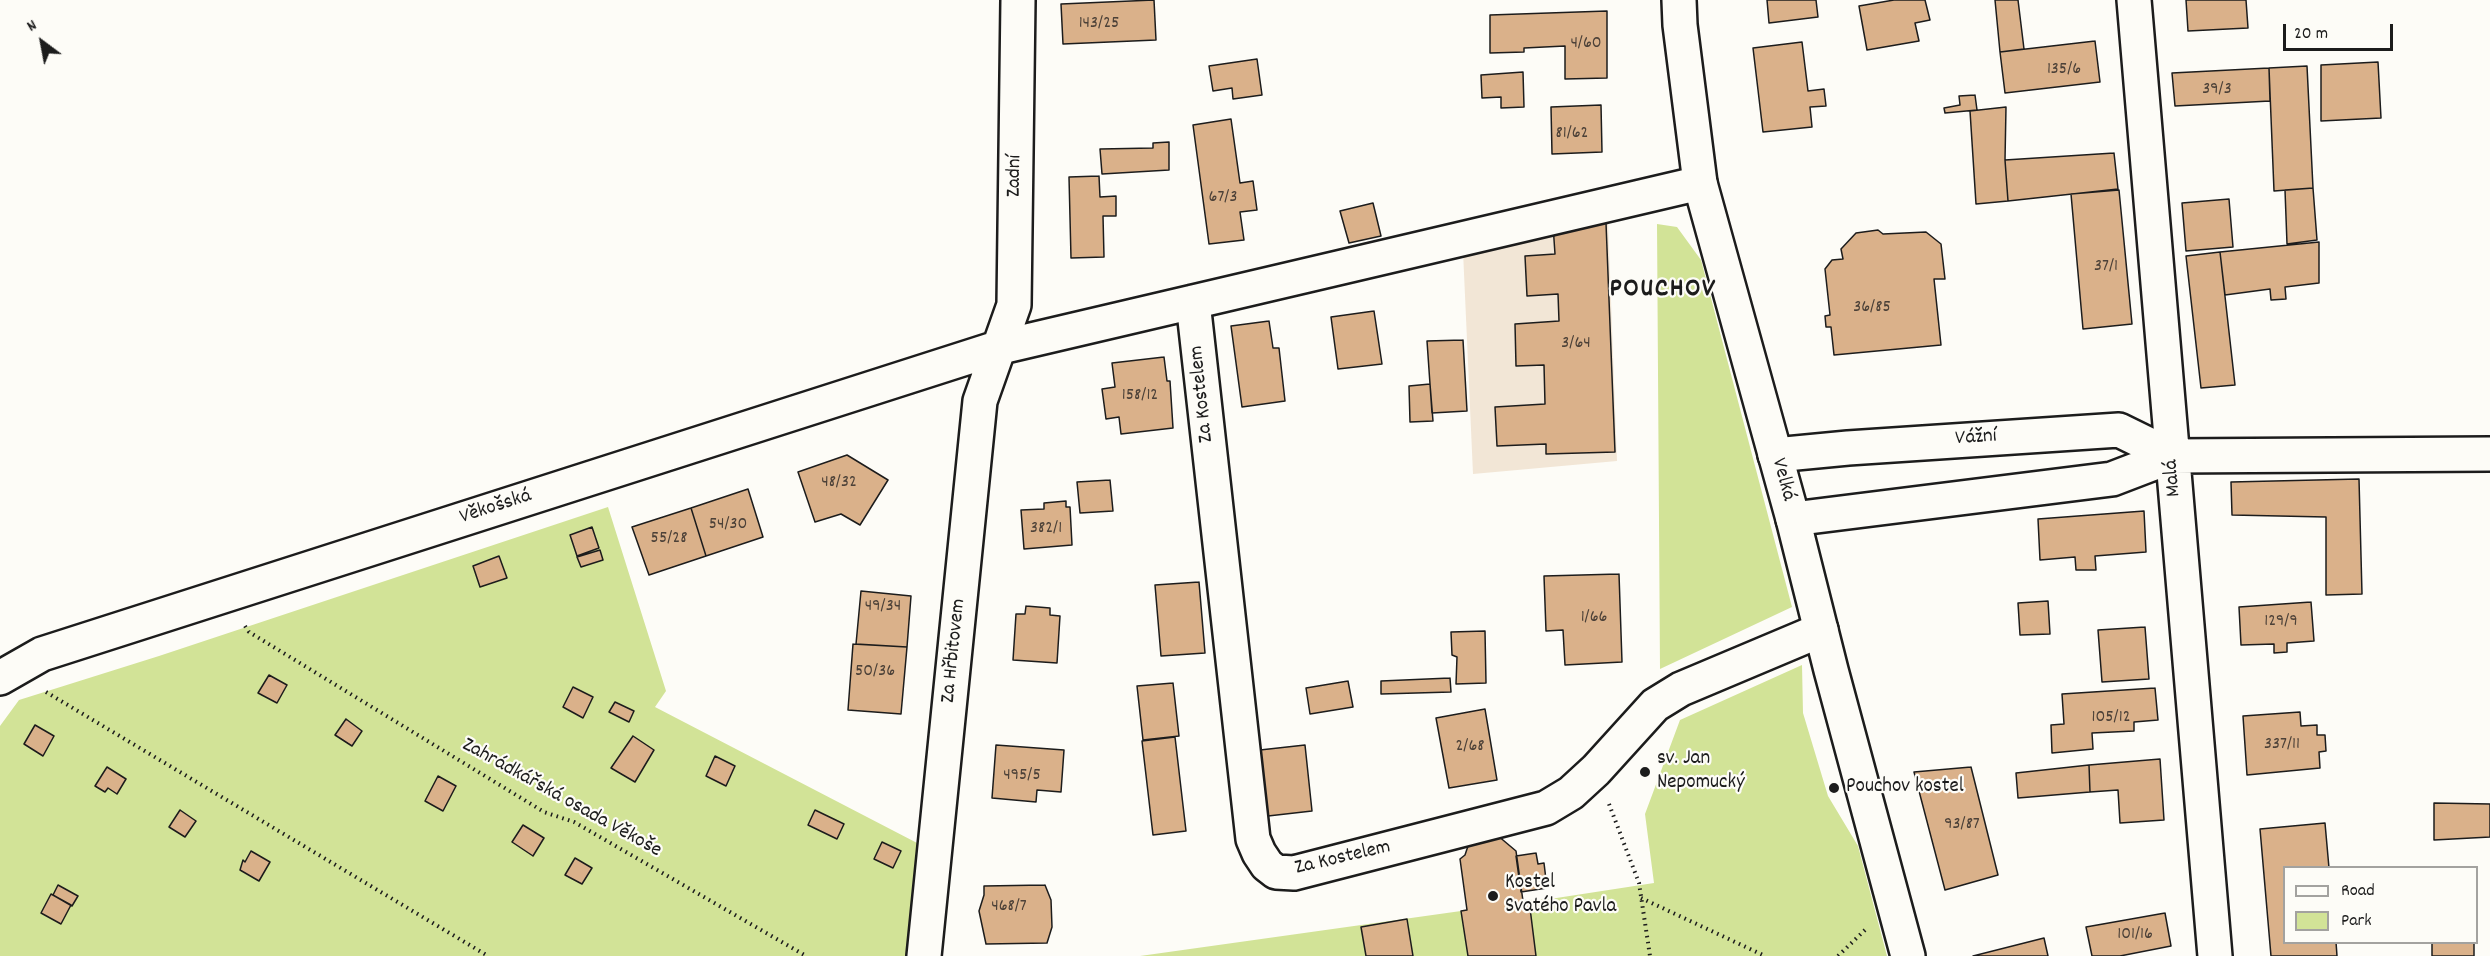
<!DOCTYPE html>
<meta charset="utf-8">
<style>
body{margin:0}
#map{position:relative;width:2490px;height:956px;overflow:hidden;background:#fdfcf7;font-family:Dekko,sans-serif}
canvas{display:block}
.legend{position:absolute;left:2283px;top:866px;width:195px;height:78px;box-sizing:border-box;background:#fdfcf7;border:2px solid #a3a29f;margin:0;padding:8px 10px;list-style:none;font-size:18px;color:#1c1c1c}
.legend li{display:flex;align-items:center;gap:12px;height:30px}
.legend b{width:30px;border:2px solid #a3a29f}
.north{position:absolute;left:12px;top:12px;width:60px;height:60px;-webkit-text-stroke:4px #fdfcf7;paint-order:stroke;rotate:328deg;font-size:16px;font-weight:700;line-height:24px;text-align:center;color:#1c1c1c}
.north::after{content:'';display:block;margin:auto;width:21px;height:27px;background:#1c1c1c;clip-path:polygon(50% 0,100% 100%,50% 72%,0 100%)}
.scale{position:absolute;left:2283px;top:24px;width:110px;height:27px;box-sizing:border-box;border:3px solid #1c1c1c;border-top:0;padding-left:8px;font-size:18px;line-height:21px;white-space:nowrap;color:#1c1c1c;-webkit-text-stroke:4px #fdfcf7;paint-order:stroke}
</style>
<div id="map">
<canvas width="2490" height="956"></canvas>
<ul class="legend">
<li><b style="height:8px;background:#fdfcf7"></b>Road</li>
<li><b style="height:16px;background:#d2e397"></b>Park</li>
</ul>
<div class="north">N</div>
<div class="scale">20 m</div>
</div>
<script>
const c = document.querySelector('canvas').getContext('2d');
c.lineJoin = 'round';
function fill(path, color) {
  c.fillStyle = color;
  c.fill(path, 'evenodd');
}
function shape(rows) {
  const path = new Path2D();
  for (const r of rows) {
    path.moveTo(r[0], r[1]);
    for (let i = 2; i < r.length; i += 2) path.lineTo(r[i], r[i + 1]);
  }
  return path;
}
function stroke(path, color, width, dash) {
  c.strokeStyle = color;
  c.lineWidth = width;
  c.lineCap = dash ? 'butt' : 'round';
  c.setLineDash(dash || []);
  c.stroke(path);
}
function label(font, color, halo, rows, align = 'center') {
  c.font = font + ' Dekko,sans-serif';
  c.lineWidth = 4.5;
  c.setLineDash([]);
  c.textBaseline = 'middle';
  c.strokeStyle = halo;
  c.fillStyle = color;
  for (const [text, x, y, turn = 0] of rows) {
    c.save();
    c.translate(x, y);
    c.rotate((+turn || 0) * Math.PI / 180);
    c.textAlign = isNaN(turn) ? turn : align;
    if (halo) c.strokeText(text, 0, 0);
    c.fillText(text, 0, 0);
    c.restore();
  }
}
const built = shape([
 [1608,220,1617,461,1473,474,1463,251]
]);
const green = shape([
 [1657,224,1677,227,1701,260,1792,607,1660,669],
 [608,507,666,691,655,707,919,844,910,956,0,956,0,726,19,700,159,656],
 [1802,665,1803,713,1828,796,1858,846,1887,956,1536,956,1529,900,1550,899,1654,883,1645,814,1680,720],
 [1461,911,1468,956,1140,956]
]);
const building = shape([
 [1154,0,1156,40,1063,44,1061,4,1154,0],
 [1767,0,1816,0,1818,17,1769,23,1767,0],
 [1894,0,1925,0,1930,20,1915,23,1919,41,1867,50,1859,6,1894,0],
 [1995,0,2018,0,2024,49,2000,52,1995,0],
 [2186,0,2246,0,2248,28,2188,31,2186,0],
 [1607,11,1607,78,1565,79,1565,46,1524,48,1524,52,1490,53,1490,15,1607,11],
 [2095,41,2100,82,2005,93,2000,52,2095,41],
 [1802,42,1808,91,1824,89,1826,106,1810,107,1812,127,1763,132,1753,48,1802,42],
 [1257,59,1262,95,1233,99,1232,88,1213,91,1209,66,1257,59],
 [2378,62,2381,118,2321,121,2321,65,2378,62],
 [2307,66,2313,188,2274,191,2269,68,2307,66],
 [2269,68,2270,101,2175,106,2172,73,2269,68],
 [1523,72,1524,107,1501,108,1501,97,1482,98,1481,75,1523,72],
 [1975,95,1977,110,1945,113,1944,108,1960,105,1959,96,1975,95],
 [1601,105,1602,152,1552,154,1551,107,1601,105],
 [2006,107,2005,160,2008,201,1976,204,1970,111,2006,107],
 [1231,119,1240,183,1253,181,1257,210,1240,212,1244,240,1209,244,1193,125,1231,119],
 [1169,142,1169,170,1102,174,1100,149,1153,148,1153,143,1169,142],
 [2114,153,2118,189,2008,201,2005,160,2114,153],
 [1099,176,1100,197,1116,196,1116,216,1103,216,1104,257,1071,258,1069,177,1099,176],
 [2313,188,2317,240,2287,244,2285,190,2313,188],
 [2119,190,2132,324,2083,329,2071,194,2119,190],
 [2229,199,2233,247,2186,251,2182,203,2229,199],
 [1373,203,1381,236,1349,243,1340,211,1373,203],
 [1606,223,1615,452,1546,454,1546,444,1497,446,1495,407,1545,404,1544,365,1516,366,1515,324,1559,321,1558,294,1527,296,1525,256,1555,254,1553,225,1606,223],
 [1878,230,1883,234,1926,232,1941,244,1945,279,1934,279,1941,345,1834,355,1831,327,1826,327,1825,316,1830,315,1825,269,1832,260,1843,259,1841,249,1856,233,1878,230],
 [2319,242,2319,283,2285,287,2286,299,2271,300,2270,289,2225,295,2220,252,2319,242],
 [2220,252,2235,385,2201,388,2186,256,2220,252],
 [1374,311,1382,364,1338,369,1331,317,1374,311],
 [1269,321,1273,348,1279,348,1285,401,1242,407,1231,326,1269,321],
 [1463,340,1467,411,1432,413,1427,341,1463,340],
 [1164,357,1167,381,1170,381,1173,428,1121,434,1119,417,1106,419,1102,389,1115,387,1112,363,1164,357],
 [1430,384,1433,421,1410,422,1409,386,1430,384],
 [847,455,888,480,860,525,841,514,815,522,798,472,847,455],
 [2359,479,2362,594,2326,595,2326,517,2232,515,2231,482,2359,479],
 [1110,480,1113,511,1080,513,1077,482,1110,480],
 [748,489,763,537,706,556,691,508,748,489],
 [1066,501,1066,507,1070,507,1072,545,1024,549,1021,510,1044,509,1044,503,1066,501],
 [691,508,706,556,649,575,632,527,691,508],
 [2144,511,2146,552,2095,556,2096,570,2076,570,2075,557,2040,560,2038,519,2144,511],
 [592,527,599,548,577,556,570,535,592,527],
 [600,550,603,560,581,567,577,557,600,550],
 [499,556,507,578,480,587,473,566,499,556],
 [1619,574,1622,662,1565,665,1563,630,1546,631,1544,576,1619,574],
 [1199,582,1205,653,1161,656,1155,585,1199,582],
 [861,591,911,596,907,647,856,644,861,591],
 [2048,601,2050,634,2020,635,2018,603,2048,601],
 [2311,602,2314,641,2287,643,2287,652,2274,653,2274,644,2241,645,2239,607,2311,602],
 [1026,606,1050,608,1050,615,1060,616,1057,663,1013,660,1016,614,1025,614,1026,606],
 [2145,627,2149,679,2102,682,2098,630,2145,627],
 [1485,631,1486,683,1456,684,1457,657,1452,655,1451,632,1485,631],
 [853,644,907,647,901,714,848,710,853,644],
 [269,675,287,685,277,703,258,693,269,675],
 [1450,678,1451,692,1381,694,1381,681,1450,678],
 [1348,681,1353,707,1310,714,1306,688,1348,681],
 [1173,683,1179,736,1143,740,1137,686,1173,683],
 [573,687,593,697,583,718,563,707,573,687],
 [2155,688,2158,720,2134,722,2134,731,2092,733,2093,749,2052,753,2051,725,2064,724,2062,694,2155,688],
 [615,702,634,711,629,722,609,712,615,702],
 [1485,709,1497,780,1449,788,1436,718,1485,709],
 [2300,712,2301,726,2317,725,2317,735,2325,735,2326,751,2319,752,2320,768,2247,775,2243,716,2300,712],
 [346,719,362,731,352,746,335,735,346,719],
 [35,725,54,736,43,756,24,744,35,725],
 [633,736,654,750,635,782,611,768,633,736],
 [1175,737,1186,831,1153,835,1142,741,1175,737],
 [996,745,1064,750,1061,792,1037,790,1036,802,992,798,996,745],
 [1305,745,1312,811,1268,816,1260,750,1305,745],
 [715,756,735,766,726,786,706,776,715,756],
 [2160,759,2164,820,2120,823,2118,790,2090,792,2089,765,2160,759],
 [2089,765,2090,792,2018,798,2016,773,2089,765],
 [107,767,126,779,117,794,108,788,105,792,95,786,107,767],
 [1971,767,1998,875,1945,890,1914,772,1971,767],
 [438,776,456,786,443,811,425,801,438,776],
 [2434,803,2490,804,2490,837,2434,840,2434,803],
 [180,810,196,821,185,837,169,827,180,810],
 [815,810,844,824,837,839,808,825,815,810],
 [2325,823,2329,868,2284,868,2284,942,2336,942,2337,956,2271,956,2260,829,2325,823],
 [523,825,544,838,533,856,512,842,523,825],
 [1497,835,1516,851,1523,901,1529,900,1536,956,1468,956,1461,911,1467,910,1460,859,1465,855,1469,843,1497,835],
 [882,842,901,851,893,868,874,859,882,842],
 [251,851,270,862,259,881,240,870,243,860,245,862,251,851],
 [1536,853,1538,864,1544,863,1547,888,1521,892,1516,856,1536,853],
 [575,858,592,868,582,884,565,875,575,858],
 [58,885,78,896,72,906,53,895,58,885],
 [1045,885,1051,900,1052,927,1047,943,986,944,979,911,984,895,984,886,1045,885],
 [51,894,71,905,61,924,41,913,51,894],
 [2165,913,2171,946,2120,956,2092,956,2086,927,2165,913],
 [1407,919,1413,956,1366,956,1361,927,1407,919],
 [2044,938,2048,956,1973,956,2044,938],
 [2432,942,2474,942,2474,956,2432,956,2432,942]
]);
const path = shape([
 [245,626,249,632,544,812,574,822,806,956],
 [46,692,488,956],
 [1609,804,1639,883,1650,956],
 [1641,898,1765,956],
 [1838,956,1866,929]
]);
const street = shape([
 [2134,0,2215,956],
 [1193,302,1253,839,1259,853,1267,865,1276,872,1294,873,1546,808,1571,793,1596,770,1655,705,1681,689,1821,630],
 [1775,455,1848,448,2119,430,2172,456],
 [1793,519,2112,479,2172,456,2490,454],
 [0,678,42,654,997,348,1700,183],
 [924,956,980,401,1014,305,1018,0]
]);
const secondary = shape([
 [1679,0,1680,25,1700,183,1793,519,1831,670,1908,956]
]);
const markers = [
 [1645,772,6,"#1c1c1c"],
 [1834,788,6,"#1c1c1c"],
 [1493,896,6,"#1c1c1c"]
];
const numberNames = [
 ["143/25",1099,25],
 ["4/60",1586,45],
 ["135/6",2064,71],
 ["39/3",2217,91],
 ["81/62",1572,135],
 ["67/3",1223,199],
 ["37/1",2106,268],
 ["36/85",1872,309],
 ["3/64",1576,345],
 ["158/12",1140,397],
 ["48/32",839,484],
 ["54/30",728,526],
 ["382/1",1046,530],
 ["55/28",669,540],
 ["49/34",883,608],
 ["1/66",1594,619],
 ["129/9",2281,623],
 ["50/36",875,673],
 ["105/12",2111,719],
 ["337/11",2282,746],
 ["2/68",1470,748],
 ["495/5",1022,777],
 ["93/87",1962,826],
 ["468/7",1009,908],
 ["101/16",2135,936]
];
const streetNames = [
 ["Zadní",1016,176,-89],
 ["Za Kostelem",1203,394,-96],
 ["Vážní",1976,439,-4],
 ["Malá",2174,478,-95],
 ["Velká",1782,480,75],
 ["Věkošská",496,508,-18],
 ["Za Hřbitovem",955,651,-84],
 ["Zahrádkářská osada Věkoše",561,799,29],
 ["Za Kostelem",1343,859,-13]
];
const poiNames = [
 ["sv. Jan",1657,760],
 ["Nepomucký",1657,784],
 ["Pouchov kostel",1846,788],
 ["Kostel",1505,884],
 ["Svatého Pavla",1505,908]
];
const districtNames = [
 ["POUCHOV",1663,291]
];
fill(built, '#f2e6d6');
fill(green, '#d2e397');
fill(building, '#dab18a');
stroke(building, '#1c1c1c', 1.5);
stroke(street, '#1c1c1c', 38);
stroke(secondary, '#1c1c1c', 38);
stroke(path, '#1c1c1c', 4, [1.5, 4.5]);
stroke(street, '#fdfcf7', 33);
stroke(secondary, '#fdfcf7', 33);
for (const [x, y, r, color] of markers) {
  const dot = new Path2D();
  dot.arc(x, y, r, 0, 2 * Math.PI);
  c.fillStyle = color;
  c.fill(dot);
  stroke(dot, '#fdfcf7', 2);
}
label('18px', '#4c4138', null, numberNames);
label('21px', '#1c1c1c', '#fdfcf7', streetNames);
label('21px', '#1c1c1c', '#fdfcf7', poiNames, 'left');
c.letterSpacing = '1.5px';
label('bold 27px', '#1c1c1c', '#fdfcf7', districtNames);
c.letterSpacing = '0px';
</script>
